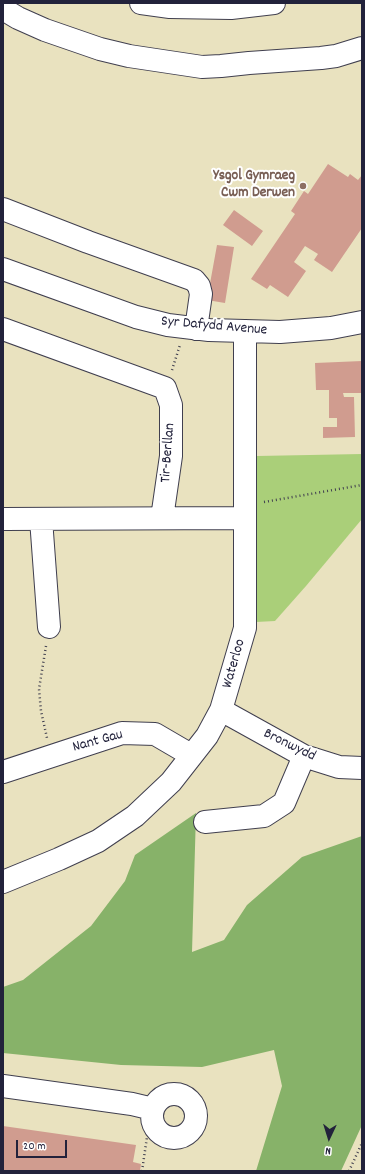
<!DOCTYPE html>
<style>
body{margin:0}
#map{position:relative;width:365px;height:1174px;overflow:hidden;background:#e9e2bf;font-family:Dekko,sans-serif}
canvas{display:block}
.frame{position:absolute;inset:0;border:4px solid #22223b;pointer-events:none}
.north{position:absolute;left:309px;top:1118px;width:40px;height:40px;-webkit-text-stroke:3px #fff;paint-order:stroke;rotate:184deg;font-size:11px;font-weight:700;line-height:16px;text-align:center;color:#22223b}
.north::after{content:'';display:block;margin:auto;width:14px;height:18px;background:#22223b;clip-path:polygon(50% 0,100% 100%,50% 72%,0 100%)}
.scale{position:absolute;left:16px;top:1140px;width:51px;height:18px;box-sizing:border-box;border:2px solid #22223b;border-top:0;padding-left:5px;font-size:12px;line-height:14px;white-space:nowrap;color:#22223b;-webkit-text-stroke:3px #fff;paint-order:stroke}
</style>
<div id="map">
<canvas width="365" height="1174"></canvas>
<div class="frame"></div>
<div class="north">N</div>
<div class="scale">20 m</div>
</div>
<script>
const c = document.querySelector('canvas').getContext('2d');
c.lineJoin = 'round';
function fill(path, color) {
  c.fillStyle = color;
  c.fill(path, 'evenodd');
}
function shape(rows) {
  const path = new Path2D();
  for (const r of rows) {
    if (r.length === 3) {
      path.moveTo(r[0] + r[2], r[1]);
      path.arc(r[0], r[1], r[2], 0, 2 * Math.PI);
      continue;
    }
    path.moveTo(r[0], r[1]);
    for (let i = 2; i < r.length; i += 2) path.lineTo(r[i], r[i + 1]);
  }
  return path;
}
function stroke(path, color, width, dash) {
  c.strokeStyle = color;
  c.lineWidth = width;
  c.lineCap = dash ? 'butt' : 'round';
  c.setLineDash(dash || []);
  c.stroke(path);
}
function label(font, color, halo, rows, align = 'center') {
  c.font = font + ' Dekko,sans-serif';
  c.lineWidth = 4;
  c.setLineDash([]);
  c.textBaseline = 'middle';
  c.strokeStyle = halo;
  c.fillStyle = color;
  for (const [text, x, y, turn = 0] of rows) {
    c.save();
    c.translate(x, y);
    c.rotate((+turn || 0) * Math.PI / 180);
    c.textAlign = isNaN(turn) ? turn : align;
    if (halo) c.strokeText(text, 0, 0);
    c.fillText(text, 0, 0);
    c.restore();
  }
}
const green = shape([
 [362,454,362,519,306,586,275,621,256,622,257,456]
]);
const forest = shape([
 [196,813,192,952,224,940,247,905,302,857,362,836,362,1125,341,1171,256,1171,282,1086,274,1050,202,1067,121,1065,3,1053,3,987,23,980,91,926,125,881,135,855]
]);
const building = shape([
 [328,164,348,177,350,174,358,180,362,175,362,228,332,272,314,260,318,254,305,246,294,262,306,271,288,297,270,285,267,289,251,279,295,214,291,211,304,191,308,194],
 [234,210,263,231,252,246,223,225],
 [217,245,234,247,225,303,207,300],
 [362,361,362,393,343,393,344,397,354,397,355,437,323,438,323,427,337,427,337,418,329,418,329,390,316,390,315,363],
 [3,1126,136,1145,133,1162,141,1164,140,1171,3,1171]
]);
const path = shape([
 [172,370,180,345],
 [264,502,362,485],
 [46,646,39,689,41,711,47,738],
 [142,1171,147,1137,151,1128],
 [349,1171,362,1143]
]);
const minor = shape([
 [141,3,170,7,231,8,274,3],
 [3,9,18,18,45,30,100,49,129,56,202,67,221,66,249,63,321,58,336,56,362,48],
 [3,209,88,242,194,280,199,286,201,294,196,329],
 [3,269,136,317,168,325,209,330,280,332,331,328,362,322],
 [3,329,165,388,171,405,171,456,162,518],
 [3,519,244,518],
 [41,519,49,627],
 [221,710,304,756,339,767,362,768],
 [3,772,122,733,155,734,191,755],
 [205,822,264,816,284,803,304,756],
 [3,882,59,859,98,841,135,816,171,782,207,736,221,710,245,628,245,331],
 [3,1086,132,1104,153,1109],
 [174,1116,22]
]);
const markers = [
 [303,186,4,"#8d6e63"]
];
const educationNames = [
 ["Ysgol Gymraeg",295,177],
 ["Cwm Derwen",295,194]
];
const streetNames = [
 ["Syr Dafydd Avenue",214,327,5],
 ["Tir-Berllan",169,453,-86],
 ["Waterloo",235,664,-74],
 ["Nant Gau",98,742,-15],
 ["Bronwydd",289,746,26]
];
fill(green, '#aacf79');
fill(forest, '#87b269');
fill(building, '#d09c8f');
stroke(minor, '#403f4f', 24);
stroke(path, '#403f4f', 2.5, [1, 3]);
stroke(minor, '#fff', 22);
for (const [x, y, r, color] of markers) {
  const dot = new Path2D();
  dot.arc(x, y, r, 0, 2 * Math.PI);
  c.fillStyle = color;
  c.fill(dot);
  stroke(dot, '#fff', 1.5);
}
label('bold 15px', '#785e54', '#fff', educationNames, 'right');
label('15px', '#22223b', '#fff', streetNames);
</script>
